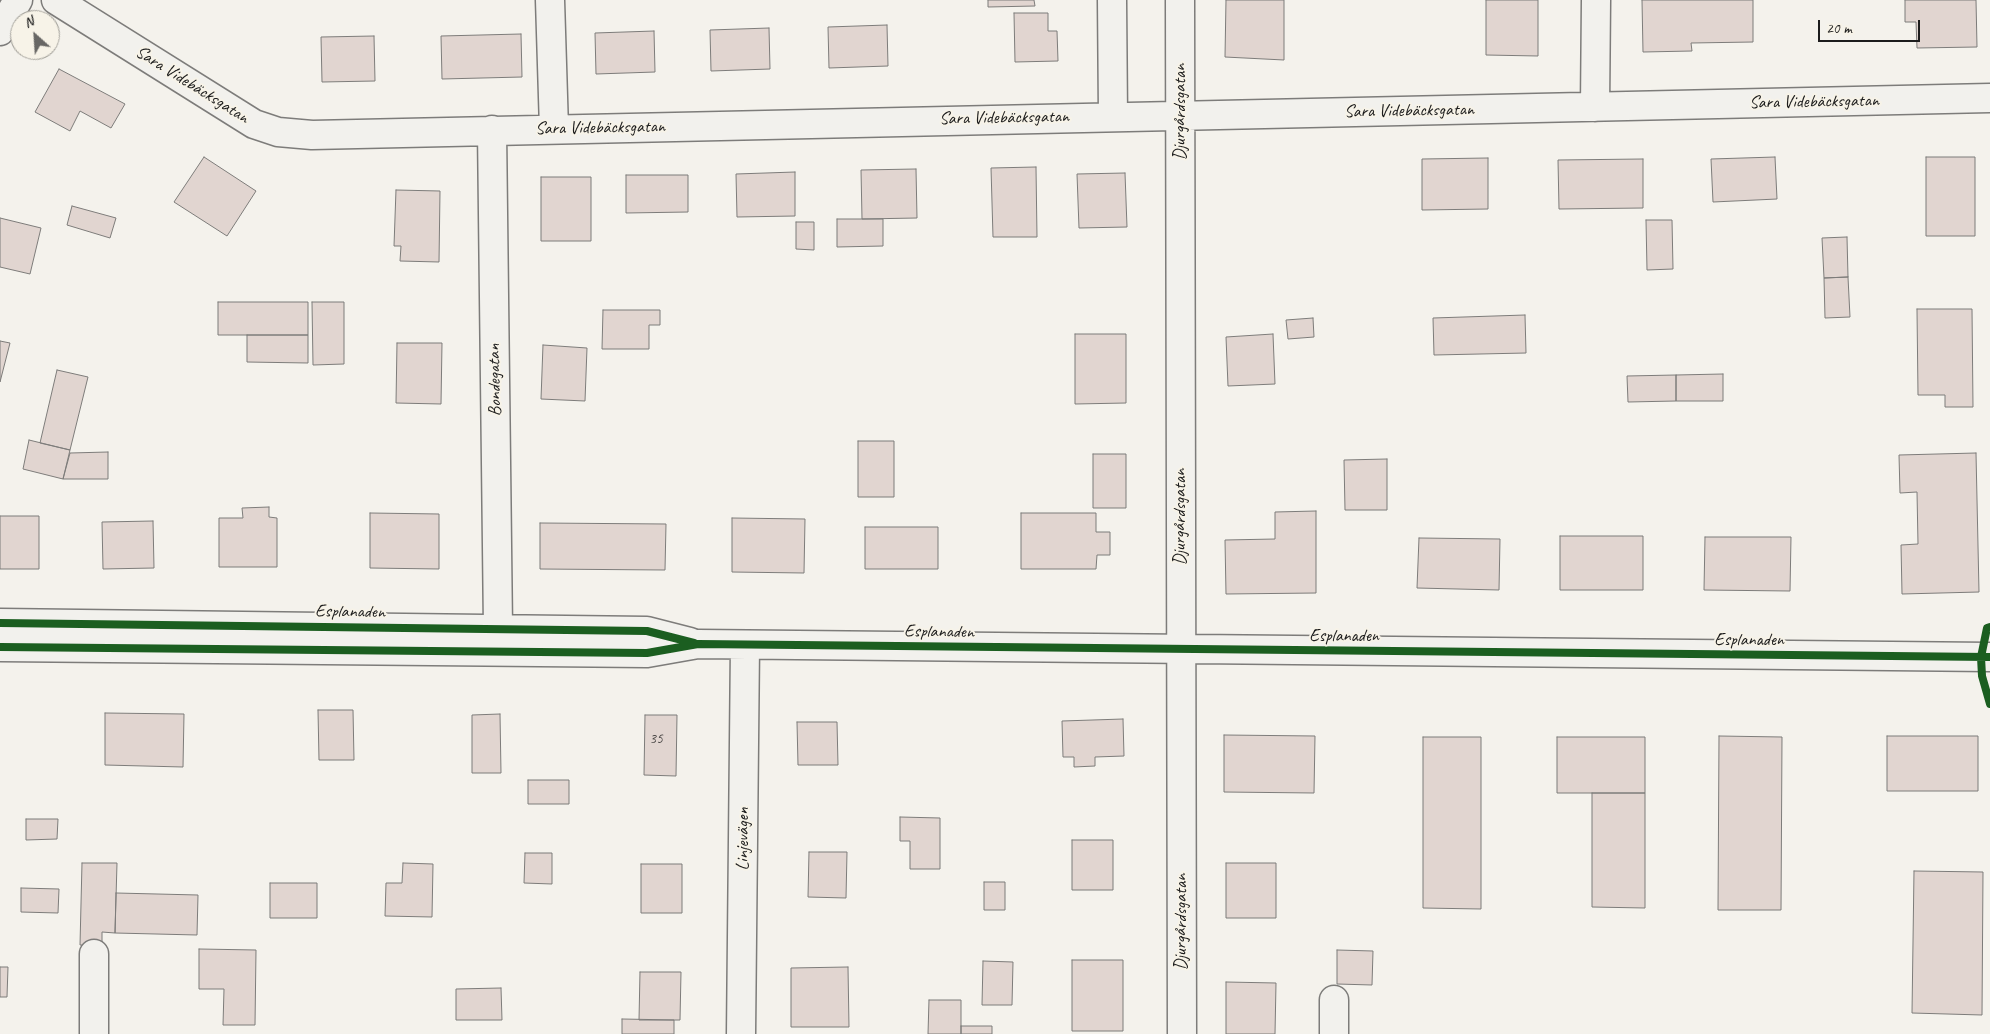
<!DOCTYPE html>
<meta charset="utf-8">
<style>
body{margin:0}
#map{position:relative;width:1990px;height:1034px;overflow:hidden;background:#f4f2ec;font-family:Caveat,sans-serif}
canvas{display:block}
.north{position:absolute;left:10px;top:10px;width:50px;height:50px;box-sizing:border-box;background:#f7f3e8;border:1px solid #9f9d96;border-radius:50%;rotate:334deg;font-size:14px;font-weight:700;line-height:20px;text-align:center;color:#1c1c1c}
.north::after{content:'';display:block;margin:auto;width:18px;height:22px;background:#686765;clip-path:polygon(50% 0,100% 100%,50% 72%,0 100%)}
.scale{position:absolute;left:1818px;top:20px;width:102px;height:22px;box-sizing:border-box;border:2px solid #1c1c1c;border-top:0;padding-left:6px;font-size:15px;line-height:18px;white-space:nowrap;color:#1c1c1c;-webkit-text-stroke:4px #f7f3e8;paint-order:stroke}
</style>
<div id="map">
<canvas width="1990" height="1034"></canvas>
<div class="north">N</div>
<div class="scale">20 m</div>
</div>
<script>
const c = document.querySelector('canvas').getContext('2d');
c.lineJoin = 'round';
function fill(path, color) {
  c.fillStyle = color;
  c.fill(path, 'evenodd');
}
function shape(rows) {
  const path = new Path2D();
  for (const r of rows) {
    path.moveTo(r[0], r[1]);
    for (let i = 2; i < r.length; i += 2) path.lineTo(r[i], r[i + 1]);
  }
  return path;
}
function stroke(path, color, width, dash) {
  c.strokeStyle = color;
  c.lineWidth = width;
  c.lineCap = dash ? 'butt' : 'round';
  c.setLineDash(dash || []);
  c.stroke(path);
}
function label(font, color, halo, rows, align = 'center') {
  c.font = font + ' Caveat,sans-serif';
  c.lineWidth = 4;
  c.setLineDash([]);
  c.textBaseline = 'middle';
  c.strokeStyle = halo;
  c.fillStyle = color;
  for (const [text, x, y, turn = 0] of rows) {
    c.save();
    c.translate(x, y);
    c.rotate((+turn || 0) * Math.PI / 180);
    c.textAlign = isNaN(turn) ? turn : align;
    if (halo) c.strokeText(text, 0, 0);
    c.fillText(text, 0, 0);
    c.restore();
  }
}
const building = shape([
 [988,0,1034,0,1035,6,988,7,988,0],
 [1226,0,1284,0,1284,60,1225,57,1226,0],
 [1486,0,1538,0,1538,56,1486,55,1486,0],
 [1642,0,1753,0,1753,42,1691,43,1692,51,1643,52,1642,0],
 [1905,0,1976,0,1977,47,1917,48,1916,22,1905,22,1905,0],
 [1014,13,1048,13,1048,31,1057,31,1058,61,1015,62,1014,13],
 [887,25,888,66,829,68,828,27,887,25],
 [769,28,770,69,711,71,710,30,769,28],
 [654,31,655,72,596,74,595,33,654,31],
 [521,34,522,77,442,79,441,36,521,34],
 [374,36,375,81,322,82,321,37,374,36],
 [59,69,125,104,111,128,80,111,70,131,35,112,59,69],
 [204,157,256,191,227,236,174,202,204,157],
 [1775,157,1777,199,1713,202,1711,159,1775,157],
 [1926,157,1975,157,1975,236,1926,236,1926,157],
 [1488,158,1488,209,1422,210,1422,159,1488,158],
 [1643,159,1643,208,1559,209,1558,160,1643,159],
 [1036,167,1037,237,993,237,991,168,1036,167],
 [916,169,917,218,862,219,861,170,916,169],
 [795,172,795,216,737,217,736,174,795,172],
 [1125,173,1127,227,1079,228,1077,174,1125,173],
 [626,175,688,175,688,212,626,213,626,175],
 [541,177,591,177,591,241,541,241,541,177],
 [396,190,440,191,439,262,400,261,401,246,394,246,396,190],
 [72,206,116,218,110,238,67,225,72,206],
 [0,218,41,228,30,274,0,267,0,218],
 [837,219,883,219,883,246,837,247,837,219],
 [1646,220,1672,220,1673,269,1647,270,1646,220],
 [796,222,814,222,814,250,796,249,796,222],
 [1847,237,1848,277,1824,278,1822,238,1847,237],
 [1848,277,1850,317,1825,318,1824,278,1848,277],
 [218,302,308,302,308,335,218,335,218,302],
 [312,302,344,302,344,364,313,365,312,302],
 [1917,309,1972,309,1973,407,1945,407,1945,395,1918,395,1917,309],
 [603,310,660,310,660,325,649,325,649,349,602,349,603,310],
 [1525,315,1526,353,1434,355,1433,318,1525,315],
 [1313,318,1314,337,1288,339,1286,320,1313,318],
 [1075,334,1126,334,1126,403,1075,404,1075,334],
 [1273,334,1275,384,1228,386,1226,337,1273,334],
 [247,335,308,335,308,363,247,362,247,335],
 [0,341,10,343,0,382,0,341],
 [397,343,442,343,441,404,396,403,397,343],
 [543,345,587,348,585,401,541,399,543,345],
 [57,370,88,377,70,450,40,443,57,370],
 [1723,374,1723,401,1676,401,1676,375,1723,374],
 [1676,375,1676,401,1628,402,1627,376,1676,375],
 [29,440,70,450,63,479,23,469,29,440],
 [858,441,894,441,894,497,858,497,858,441],
 [108,452,108,479,63,479,70,453,108,452],
 [1976,453,1979,592,1902,594,1901,545,1918,544,1917,492,1900,493,1899,455,1976,453],
 [1093,454,1126,454,1126,508,1093,508,1093,454],
 [1387,459,1387,510,1345,510,1344,460,1387,459],
 [269,507,269,517,277,518,277,567,219,567,219,518,243,518,242,508,269,507],
 [1316,511,1316,593,1226,594,1225,540,1275,539,1275,512,1316,511],
 [370,513,439,514,439,569,370,568,370,513],
 [1021,513,1096,513,1096,532,1110,532,1110,555,1097,555,1096,569,1021,569,1021,513],
 [0,516,39,516,39,569,0,569,0,516],
 [732,518,805,519,804,573,732,572,732,518],
 [153,521,154,568,103,569,102,522,153,521],
 [540,523,666,524,665,570,540,569,540,523],
 [865,527,938,527,938,569,865,569,865,527],
 [1560,536,1643,536,1643,590,1560,590,1560,536],
 [1705,537,1791,537,1790,591,1704,590,1705,537],
 [1419,538,1500,539,1499,590,1417,588,1419,538],
 [318,710,353,710,354,760,319,760,318,710],
 [105,713,184,714,183,767,105,765,105,713],
 [500,714,501,773,472,773,472,715,500,714],
 [645,715,677,715,676,776,644,775,645,715],
 [1123,719,1124,756,1095,757,1095,766,1074,767,1074,757,1063,757,1062,721,1123,719],
 [797,722,837,722,838,765,798,765,797,722],
 [1224,735,1315,736,1314,793,1224,792,1224,735],
 [1719,736,1782,737,1781,910,1718,910,1719,736],
 [1887,736,1978,736,1978,791,1887,791,1887,736],
 [1423,737,1481,737,1481,909,1423,908,1423,737],
 [1557,737,1645,737,1645,793,1557,793,1557,737],
 [528,780,569,780,569,804,528,804,528,780],
 [1592,793,1645,793,1645,908,1592,907,1592,793],
 [900,817,940,818,940,869,910,869,910,841,900,841,900,817],
 [26,819,58,819,57,839,26,840,26,819],
 [1072,840,1113,840,1113,890,1072,890,1072,840],
 [809,852,847,852,846,898,808,897,809,852],
 [525,853,552,853,552,884,524,883,525,853],
 [82,863,117,863,115,933,102,932,102,946,80,945,82,863],
 [403,863,433,864,432,917,385,916,386,883,402,883,403,863],
 [1226,863,1276,863,1276,918,1226,918,1226,863],
 [641,864,682,864,682,913,641,913,641,864],
 [1914,871,1983,872,1982,1015,1912,1013,1914,871],
 [984,882,1005,882,1005,910,984,910,984,882],
 [270,883,317,883,317,918,270,918,270,883],
 [21,888,59,889,58,913,21,912,21,888],
 [116,893,198,895,197,935,115,933,116,893],
 [199,949,256,950,255,1025,223,1025,224,989,199,989,199,949],
 [1337,950,1373,951,1372,985,1337,984,1337,950],
 [1072,960,1123,960,1123,1031,1072,1031,1072,960],
 [983,961,1013,962,1012,1005,982,1005,983,961],
 [0,967,8,967,7,997,0,997,0,967],
 [848,967,849,1027,791,1027,791,968,848,967],
 [640,972,681,972,680,1020,639,1020,640,972],
 [1226,982,1276,983,1275,1034,1226,1034,1226,982],
 [501,988,502,1020,456,1020,456,989,501,988],
 [929,1000,961,1000,961,1034,928,1034,929,1000],
 [622,1019,674,1020,674,1034,622,1034,622,1019],
 [961,1026,992,1026,992,1034,961,1034,961,1026]
]);
const minor = shape([
 [56,0,254,124,278,132,312,135,1990,98],
 [550,0,554,129],
 [1112,0,1113,116],
 [1180,0,1182,1034],
 [0,31,18,0],
 [1595,107,1596,0],
 [492,130,498,629],
 [0,623,647,631,690,642],
 [0,647,647,653,698,644,1990,657],
 [94,1034,94,954],
 [741,1034,745,645],
 [1334,1034,1334,1000]
]);
const cycleway = shape([
 [0,623,647,631,694,643],
 [1990,627,1987,628,1981,657,1982,676,1990,704],
 [0,647,647,653,698,644,1990,657]
]);
const numberNames = [
 ["35",656,739]
];
const streetNames = [
 ["Sara Videbäcksgatan",192,85,32],
 ["Sara Videbäcksgatan",1814,102,-1],
 ["Sara Videbäcksgatan",1409,111,-1],
 ["Djurgårdsgatan",1180,112,-90],
 ["Sara Videbäcksgatan",1004,118,-1],
 ["Sara Videbäcksgatan",600,128,-1],
 ["Bondegatan",495,380,-91],
 ["Djurgårdsgatan",1180,517,-90],
 ["Esplanaden",350,612,1],
 ["Esplanaden",939,632,1],
 ["Esplanaden",1344,636],
 ["Esplanaden",1749,640],
 ["Linjevägen",743,839,-90],
 ["Djurgårdsgatan",1181,922,-90]
];
fill(building, '#e1d5d0');
stroke(building, '#7d7c7a', 1);
stroke(minor, '#7d7c7a', 31);
stroke(minor, '#f2f1ed', 28);
stroke(cycleway, '#1b5e20', 8);
label('15px', '#4d4a49', null, numberNames);
label('18px', '#1c1c1c', '#f7f3e8', streetNames);
</script>
